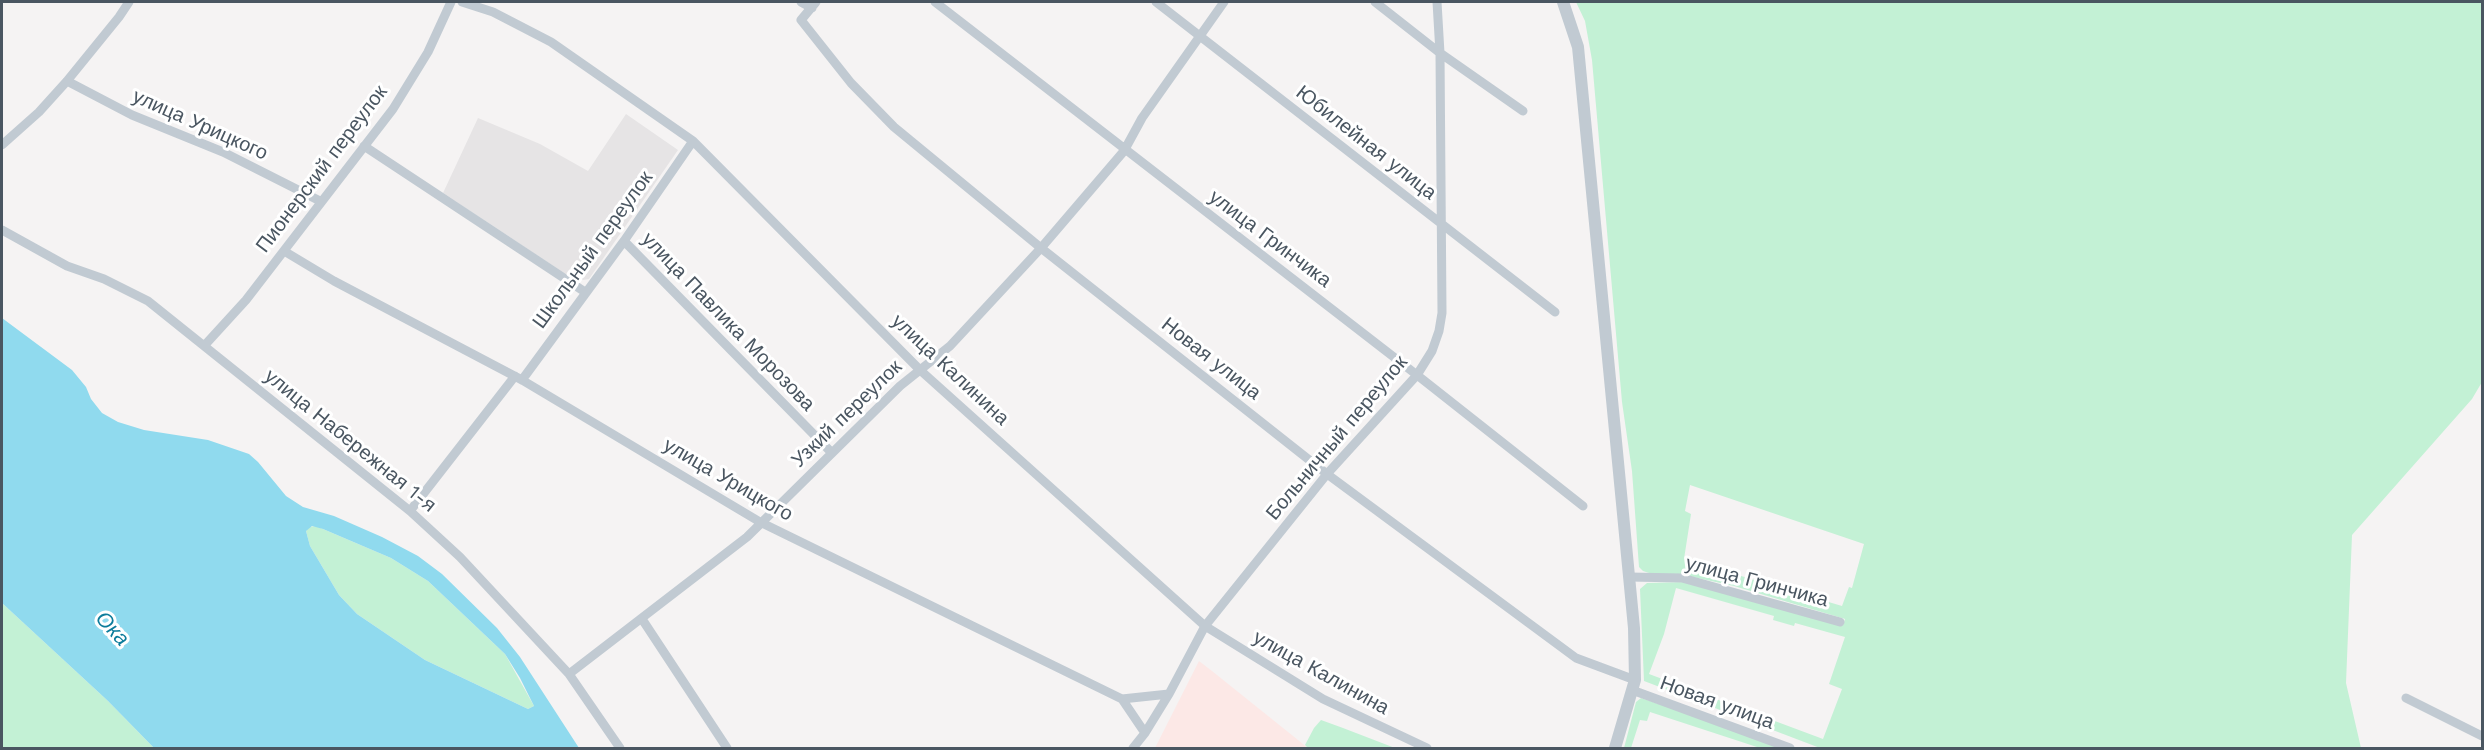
<!DOCTYPE html>
<meta charset="utf-8">
<style>
body{margin:0}
#map{position:relative;width:2484px;height:750px;overflow:hidden;background:#f5f3f3;font-family:"Work Sans",sans-serif}
canvas{display:block}
.frame{position:absolute;inset:0;border:3px solid #4a5661;pointer-events:none}
</style>
<div id="map">
<canvas width="2484" height="750"></canvas>
<div class="frame"></div>
</div>
<script>
const c = document.querySelector('canvas').getContext('2d');
c.lineJoin = 'round';
function fill(path, color) {
  c.fillStyle = color;
  c.fill(path, 'evenodd');
}
function shape(rows) {
  const path = new Path2D();
  for (const r of rows) {
    path.moveTo(r[0], r[1]);
    for (let i = 2; i < r.length; i += 2) path.lineTo(r[i], r[i + 1]);
  }
  return path;
}
function stroke(path, color, width, dash) {
  c.strokeStyle = color;
  c.lineWidth = width;
  c.lineCap = dash ? 'butt' : 'round';
  c.setLineDash(dash || []);
  c.stroke(path);
}
function label(font, color, halo, rows, align = 'center') {
  c.font = font + ' "Work Sans",sans-serif';
  c.lineWidth = 6;
  c.setLineDash([]);
  c.textBaseline = 'middle';
  c.strokeStyle = halo;
  c.fillStyle = color;
  for (const [text, x, y, turn = 0] of rows) {
    c.save();
    c.translate(x, y);
    c.rotate((+turn || 0) * Math.PI / 180);
    c.textAlign = isNaN(turn) ? turn : align;
    if (halo) c.strokeText(text, 0, 0);
    c.fillText(text, 0, 0);
    c.restore();
  }
}
const education = shape([
 [626,114,678,150,589,279,576,281,443,193,478,118,540,144,588,171]
]);
const medical = shape([
 [1199,661,1212,671,1308,748,1155,748]
]);
const green = shape([
 [1576,2,2482,2,2482,382,2472,399,2352,535,2346,683,2361,748,1820,748,1644,681,1640,589,1647,583,1685,582,1843,625,1845,619,1734,586,1693,577,1649,573,1643,571,1639,567,1632,471,1622,402,1592,60,1585,21],
 [1690,485,1864,544,1852,588,1849,587,1842,606,1684,559,1691,514,1685,511],
 [1676,588,1774,616,1773,620,1794,626,1795,623,1845,637,1829,684,1842,689,1823,739,1649,674,1664,634],
 [316,526,391,558,428,581,505,654,534,706,528,709,425,660,357,614,339,595,310,546,306,531,308,527],
 [2,603,108,701,154,748,2,748],
 [1641,698,1788,748,1760,748,1650,712,1647,721,1640,720,1631,748,1624,748,1636,702],
 [1321,720,1343,728,1395,748,1308,748,1305,745,1314,728]
]);
const water = shape([
 [2,318,72,370,86,387,91,399,102,413,118,422,144,430,208,440,249,454,258,462,286,496,303,507,334,516,382,537,418,556,442,574,497,628,520,657,579,748,154,748,108,701,2,603],
 [312,526,323,529,391,558,428,581,505,654,520,678,534,706,528,709,425,660,357,614,339,595,310,546,306,531]
]);
const minor = shape([
 [462,2,493,12,551,42,693,141,920,370,1205,626,1323,699,1427,748],
 [801,2,812,8],
 [816,2,801,20,851,83,894,127,1041,248,1327,474,1576,658,1635,680],
 [935,2,1417,375,1583,506],
 [1156,2,1555,312],
 [1375,2,1440,53,1523,111],
 [67,81,132,115,223,152,320,201],
 [2,145,39,112,67,81,119,17,129,2],
 [364,146,585,292],
 [2,230,67,266,104,279,148,301,410,511,460,557,569,674,620,748],
 [624,241,832,453],
 [284,251,334,281,522,380,760,522,1122,699,1169,694],
 [204,346,246,300,393,109,428,52,451,2],
 [522,380,624,241,693,141],
 [410,511,515,376],
 [1629,577,1682,578,1840,622],
 [642,619,727,748],
 [569,674,747,537,900,386,950,346,1041,248,1124,151,1142,118,1224,2],
 [1632,690,1790,748],
 [2406,698,2482,736],
 [1122,699,1145,733],
 [1133,748,1145,733,1169,694,1205,626,1327,474,1417,375,1432,351,1439,331,1442,313,1440,53,1437,2]
]);
const tertiary = shape([
 [1563,2,1578,47,1634,628,1635,680,1615,748]
]);
const streetNames = [
 ["улица Урицкого",200,125,24],
 ["Юбилейная улица",1366,143,38],
 ["Пионерский переулок",322,169,-53],
 ["улица Гринчика",1270,239,37],
 ["Школьный переулок",593,250,-54],
 ["улица Павлика Морозова",728,322,46],
 ["Новая улица",1211,359,38],
 ["улица Калинина",950,370,43],
 ["Узкий переулок",847,414,-44],
 ["Больничный переулок",1337,438,-50],
 ["улица Набережная 1-я",350,441,39],
 ["улица Урицкого",728,480,30],
 ["улица Гринчика",1757,582,15],
 ["улица Калинина",1321,673,29],
 ["Новая улица",1717,703,20]
];
const waterNames = [
 ["Ока",112,629,47]
];
fill(education, '#e6e4e5');
fill(medical, '#fce8e6');
fill(green, '#c3f1d5');
fill(water, '#90daee');
stroke(minor, '#c1cad2', 9);
stroke(tertiary, '#c1cad2', 12);
label('20px', '#4a5661', '#fff', streetNames);
label('italic 21px', '#0c7c9b', '#fff', waterNames);
</script>
